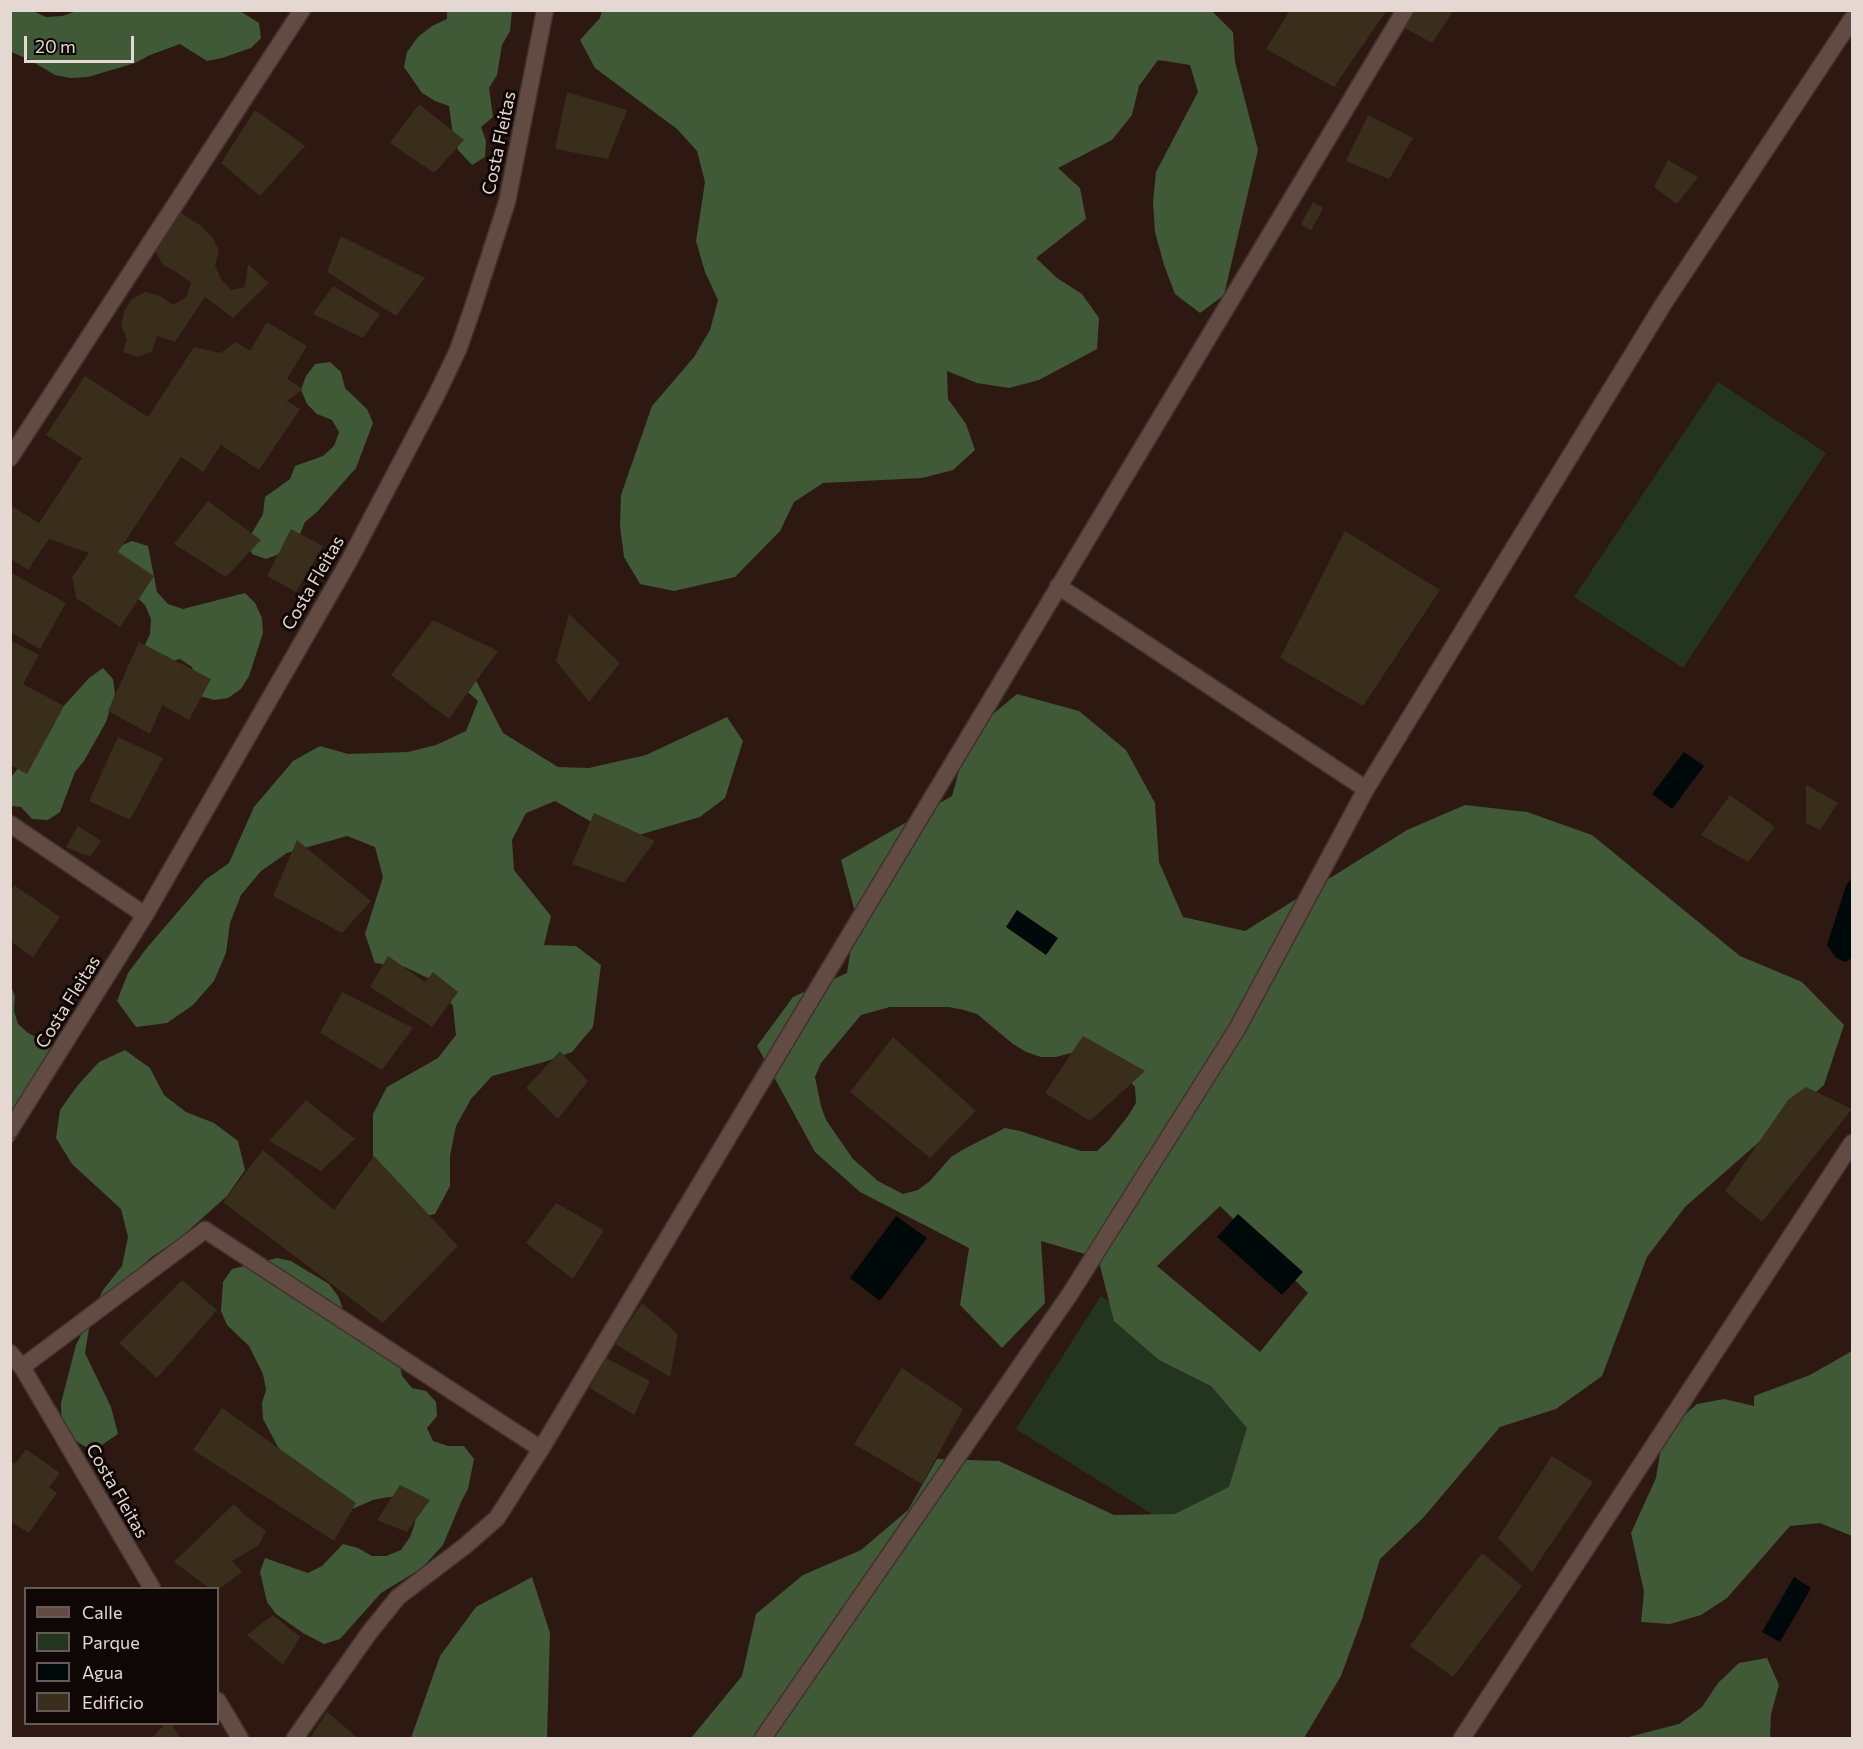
<!DOCTYPE html>
<style>
body{margin:0}
#map{position:relative;width:1863px;height:1749px;overflow:hidden;background:#2d1912;font-family:Commissioner,sans-serif}
canvas{display:block}
.frame{position:absolute;inset:0;border:12px solid #e5d7d1;pointer-events:none}
.legend{position:absolute;left:24px;top:1587px;width:195px;height:138px;box-sizing:border-box;background:#0f0705;border:2px solid #655a57;margin:0;padding:8px 10px;list-style:none;font-size:18px;color:#e5d7d1}
.legend li{display:flex;align-items:center;gap:12px;height:30px}
.legend b{width:30px;border:2px solid #655a57}
.scale{position:absolute;left:24px;top:36px;width:110px;height:27px;box-sizing:border-box;border:3px solid #e5d7d1;border-top:0;padding-left:8px;font-size:18px;line-height:21px;white-space:nowrap;color:#e5d7d1;-webkit-text-stroke:4px #0f0705;paint-order:stroke}
</style>
<div id="map">
<canvas width="1863" height="1749"></canvas>
<div class="frame"></div>
<ul class="legend">
<li><b style="height:8px;background:#624b42"></b>Calle</li>
<li><b style="height:16px;background:#24351f"></b>Parque</li>
<li><b style="height:16px;background:#00090a"></b>Agua</li>
<li><b style="height:16px;background:#392d1b"></b>Edificio</li>
</ul>
<div class="scale">20 m</div>
</div>
<script>
const c = document.querySelector('canvas').getContext('2d');
c.lineJoin = 'round';
function fill(path, color) {
  c.fillStyle = color;
  c.fill(path, 'evenodd');
}
function shape(rows) {
  const path = new Path2D();
  for (const r of rows) {
    path.moveTo(r[0], r[1]);
    for (let i = 2; i < r.length; i += 2) path.lineTo(r[i], r[i + 1]);
  }
  return path;
}
function stroke(path, color, width, dash) {
  c.strokeStyle = color;
  c.lineWidth = width;
  c.lineCap = dash ? 'butt' : 'round';
  c.setLineDash(dash || []);
  c.stroke(path);
}
function label(font, color, halo, rows, align = 'center') {
  c.font = font + ' Commissioner,sans-serif';
  c.lineWidth = 6;
  c.setLineDash([]);
  c.textBaseline = 'middle';
  c.strokeStyle = halo;
  c.fillStyle = color;
  for (const [text, x, y, turn = 0] of rows) {
    c.save();
    c.translate(x, y);
    c.rotate((+turn || 0) * Math.PI / 180);
    c.textAlign = isNaN(turn) ? turn : align;
    if (halo) c.strokeText(text, 0, 0);
    c.fillText(text, 0, 0);
    c.restore();
  }
}
const green = shape([
 [1718,382,1826,453,1683,668,1574,597],
 [1101,1296,1301,1421,1216,1554,1016,1429]
]);
const forest = shape([
 [80,10,240,11,259,23,261,38,251,48,222,58,207,61,180,44,150,55,135,63,88,77,70,78,55,75,28,59,11,52,11,11,33,11,46,17,62,16],
 [602,10,1212,11,1233,32,1235,62,1258,150,1224,295,1200,313,1175,294,1164,265,1155,232,1153,202,1156,172,1198,92,1190,65,1158,60,1139,86,1132,115,1112,140,1058,168,1080,188,1086,219,1036,258,1057,278,1082,294,1099,318,1097,349,1039,380,1009,388,977,383,947,371,948,399,966,424,975,450,953,470,922,478,823,483,794,502,780,531,735,577,674,591,640,584,624,557,620,526,621,495,652,406,694,357,710,330,718,300,705,272,696,241,705,182,697,151,677,129,595,68,580,40,600,18],
 [447,11,512,11,510,31,502,45,497,75,489,88,493,117,481,127,486,141,485,157,472,165,458,150,453,136,449,106,435,101,422,93,404,67,407,52,418,37,432,26,447,19],
 [330,362,341,372,345,388,367,409,373,423,356,468,317,512,305,522,300,534,279,554,266,559,252,554,248,540,263,514,265,497,290,479,295,466,323,456,334,446,339,432,332,420,317,414,307,404,301,390,306,376,315,364],
 [132,541,148,546,157,592,168,604,183,609,245,593,255,603,262,618,263,633,249,676,241,689,228,698,214,700,200,696,192,667,180,659,165,663,137,661,150,634,151,619,145,605,124,585,109,560,118,547],
 [462,653,503,733,558,767,589,768,646,755,727,717,743,741,725,798,700,817,639,835,609,832,555,801,526,813,512,840,514,870,551,916,544,945,576,946,601,965,593,1027,572,1052,544,1062,492,1076,471,1099,456,1126,450,1156,450,1186,435,1214,406,1221,373,1175,373,1114,387,1087,438,1058,456,1035,453,1006,434,981,405,967,375,963,365,934,383,877,375,847,347,836,287,853,261,871,241,895,230,923,226,953,214,981,193,1005,167,1023,136,1027,117,1001,128,973,146,949,205,880,229,863,254,807,293,761,320,746,348,754,408,752,436,745,466,731,478,701,432,661],
 [103,668,113,679,115,694,106,722,84,761,75,772,60,812,48,820,32,819,21,807,11,806,11,777,23,762,27,747,89,678],
 [1017,694,1079,711,1126,750,1155,803,1159,862,1183,917,1245,931,1407,830,1465,805,1527,812,1592,835,1740,956,1802,982,1844,1025,1824,1085,1685,1207,1647,1257,1602,1376,1556,1409,1500,1427,1423,1518,1380,1559,1362,1619,1341,1676,1304,1738,691,1738,742,1676,756,1614,803,1575,861,1550,908,1510,937,1459,999,1461,1114,1515,1175,1514,1229,1487,1247,1428,1211,1386,1159,1360,1114,1321,1098,1258,1041,1241,1045,1303,1002,1348,960,1305,969,1248,860,1192,815,1152,757,1046,793,997,847,973,856,916,841,860,952,796,969,734],
 [890,1007,949,1007,964,1010,977,1014,1013,1044,1026,1052,1041,1057,1056,1057,1071,1053,1085,1053,1125,1075,1135,1087,1136,1103,1128,1116,1109,1140,1097,1151,1081,1151,1020,1131,1005,1128,964,1149,951,1157,930,1181,918,1190,903,1194,878,1181,853,1159,826,1120,821,1106,815,1077,821,1063,861,1015],
 [1220,1206,1308,1293,1260,1352,1157,1266],
 [10,984,15,996,14,1011,18,1024,28,1033,42,1040,55,1050,29,1106,19,1134,11,1144],
 [125,1050,150,1068,164,1095,186,1112,214,1123,238,1141,245,1170,227,1196,179,1239,153,1256,128,1278,90,1323,85,1353,111,1407,118,1434,93,1451,62,1433,61,1403,76,1345,103,1290,122,1266,128,1237,121,1209,72,1164,56,1138,60,1110,78,1085,99,1062],
 [277,1258,291,1261,329,1284,338,1296,349,1324,399,1362,402,1376,412,1388,426,1391,436,1402,437,1416,427,1428,433,1441,448,1446,464,1446,474,1459,468,1489,461,1502,443,1545,422,1568,381,1593,340,1639,324,1644,303,1633,276,1614,267,1602,260,1572,265,1558,308,1573,322,1566,343,1544,358,1548,372,1556,386,1556,401,1550,410,1537,415,1523,416,1507,404,1497,388,1497,373,1500,343,1513,305,1490,278,1447,263,1419,262,1403,266,1390,263,1374,249,1346,227,1325,221,1311,223,1282,232,1269],
 [1852,1351,1852,1536,1820,1523,1790,1526,1727,1598,1701,1615,1670,1624,1641,1622,1644,1592,1631,1533,1656,1478,1661,1447,1676,1422,1697,1404,1724,1399,1754,1406,1754,1396,1810,1375],
 [532,1577,550,1633,547,1738,411,1738,440,1656,476,1607],
 [1767,1658,1779,1685,1771,1714,1770,1738,1625,1738,1679,1724,1702,1707,1718,1683,1739,1663]
]);
const water = shape([
 [1684,752,1704,766,1672,809,1652,794],
 [1852,877,1852,958,1845,962,1836,958,1827,945,1846,886],
 [1017,910,1058,938,1046,955,1006,927],
 [1238,1214,1303,1272,1282,1295,1217,1237],
 [896,1216,927,1238,880,1301,850,1278],
 [1794,1577,1811,1588,1780,1642,1762,1632]
]);
const building = shape([
 [1290,10,1387,10,1334,87,1266,49],
 [1415,10,1454,10,1432,43,1405,28],
 [567,92,627,110,608,159,555,149],
 [419,104,464,140,434,173,390,143],
 [255,110,305,146,260,196,221,163],
 [1368,115,1413,138,1389,179,1346,161],
 [1668,160,1698,177,1677,204,1654,187],
 [1313,202,1323,208,1311,231,1301,224],
 [175,209,201,226,212,237,219,250,215,265,221,279,231,290,245,287,248,264,269,283,233,318,205,297,175,342,157,336,152,351,138,357,123,352,127,339,121,326,124,311,132,299,145,292,160,296,173,305,186,297,191,283,178,273,163,265,155,251],
 [341,236,425,278,396,316,327,272],
 [333,286,380,314,363,338,313,314],
 [267,322,307,346,287,379,303,389,287,401,300,409,259,470,221,445,203,472,181,457,118,552,154,576,120,627,76,598,72,577,89,553,49,539,28,570,10,558,10,505,39,523,82,458,46,435,85,376,148,417,194,347,220,353,236,342,250,351],
 [208,501,261,540,226,577,174,544],
 [291,529,323,546,296,592,267,576],
 [1345,531,1440,590,1363,706,1280,658],
 [10,572,66,603,40,649,10,632],
 [569,614,620,663,589,702,556,661],
 [433,620,498,651,449,719,391,675],
 [10,640,39,655,23,684,64,706,27,774,10,765],
 [139,642,211,679,189,720,162,705,150,734,108,711],
 [118,737,163,758,130,820,89,801],
 [1806,785,1838,803,1820,830,1806,823],
 [1730,795,1775,827,1748,862,1701,835],
 [594,813,655,841,624,883,572,864],
 [78,826,101,841,90,857,66,847],
 [297,840,371,901,342,933,273,896],
 [14,885,60,917,33,957,10,941,10,892],
 [388,956,425,982,433,972,458,992,432,1027,370,987],
 [342,992,413,1028,382,1070,320,1033],
 [1083,1036,1145,1071,1090,1121,1045,1093],
 [893,1037,976,1111,930,1158,850,1092],
 [560,1051,588,1081,558,1119,526,1088],
 [1806,1087,1852,1109,1762,1222,1725,1191,1788,1100],
 [306,1100,355,1139,321,1171,269,1141],
 [263,1150,334,1210,374,1156,458,1246,383,1323,223,1202],
 [556,1203,604,1230,573,1279,526,1243],
 [182,1280,217,1310,157,1378,119,1343],
 [642,1303,678,1334,670,1377,615,1344],
 [606,1358,650,1381,634,1415,590,1388],
 [902,1368,963,1409,922,1484,854,1444],
 [222,1408,356,1503,334,1541,193,1450],
 [26,1449,60,1473,49,1487,57,1493,29,1533,10,1521,10,1461,15,1464],
 [1552,1456,1593,1482,1532,1572,1498,1538],
 [400,1485,430,1500,407,1532,377,1520],
 [234,1504,248,1518,266,1531,259,1545,232,1561,242,1572,218,1590,209,1588,174,1562],
 [1482,1553,1522,1586,1453,1677,1410,1646],
 [273,1615,300,1637,283,1665,247,1635],
 [327,1712,358,1738,310,1738],
 [165,1724,172,1724,180,1738,152,1738]
]);
const service = shape([
 [1058,586,1366,789],
 [205,1230,541,1449],
 [763,1738,1070,1294,1237,1029,1366,789,1664,303,1852,19]
]);
const minor = shape([
 [10,458,302,10],
 [10,824,145,915],
 [22,1367,205,1230],
 [295,1738,369,1633,398,1597,465,1546,497,1518,541,1449,1405,10],
 [1462,1738,1852,1143]
]);
const secondary = shape([
 [10,1130,145,915,349,561,437,394,458,350,472,310,507,202,545,10],
 [10,1353,22,1367,152,1588],
 [218,1701,240,1738]
]);
const streetNames = [
 ["Costa Fleitas",499,143,-78],
 ["Costa Fleitas",313,583,-60],
 ["Costa Fleitas",68,1002,-58],
 ["Costa Fleitas",117,1491,60]
];
fill(green, '#24351f');
fill(forest, '#405937');
fill(water, '#00090a');
fill(building, '#392d1b');
stroke(service, '#42322f', 19);
stroke(minor, '#42322f', 19);
stroke(secondary, '#42322f', 19);
stroke(service, '#624b42', 16);
stroke(minor, '#624b42', 16);
stroke(secondary, '#624b42', 16);
label('18px', '#e5d7d1', '#0f0705', streetNames);
</script>
